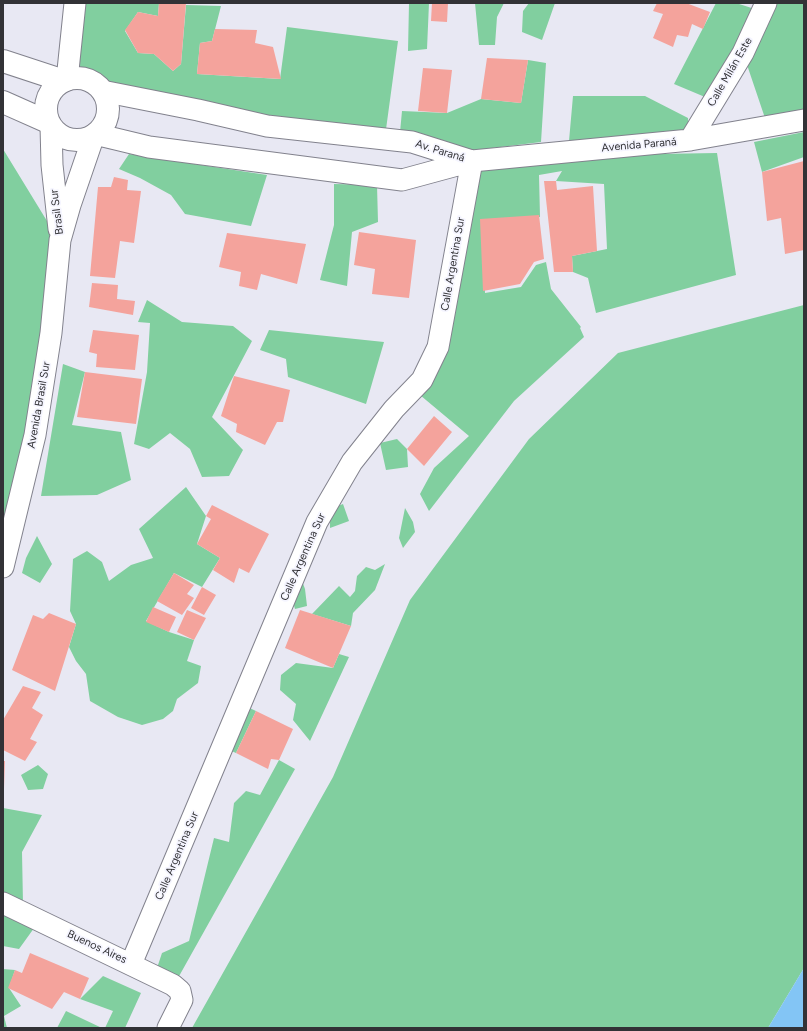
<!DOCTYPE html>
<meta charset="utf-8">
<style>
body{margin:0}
#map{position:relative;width:807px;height:1031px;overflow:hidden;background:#e8e8f3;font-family:Figtree,sans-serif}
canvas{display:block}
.frame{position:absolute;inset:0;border:4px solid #323236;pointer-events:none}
</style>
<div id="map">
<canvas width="807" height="1031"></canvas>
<div class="frame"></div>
</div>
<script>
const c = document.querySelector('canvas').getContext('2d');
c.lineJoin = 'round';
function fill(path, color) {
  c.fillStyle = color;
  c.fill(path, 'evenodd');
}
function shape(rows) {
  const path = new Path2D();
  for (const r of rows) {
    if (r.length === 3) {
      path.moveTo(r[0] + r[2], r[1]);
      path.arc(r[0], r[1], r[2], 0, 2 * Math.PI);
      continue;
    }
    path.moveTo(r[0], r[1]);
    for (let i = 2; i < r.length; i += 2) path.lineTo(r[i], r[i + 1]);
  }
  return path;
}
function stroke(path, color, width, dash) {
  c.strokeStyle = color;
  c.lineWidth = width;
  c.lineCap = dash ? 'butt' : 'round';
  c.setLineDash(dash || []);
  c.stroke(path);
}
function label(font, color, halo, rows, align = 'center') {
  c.font = font + ' Figtree,sans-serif';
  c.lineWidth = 3.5;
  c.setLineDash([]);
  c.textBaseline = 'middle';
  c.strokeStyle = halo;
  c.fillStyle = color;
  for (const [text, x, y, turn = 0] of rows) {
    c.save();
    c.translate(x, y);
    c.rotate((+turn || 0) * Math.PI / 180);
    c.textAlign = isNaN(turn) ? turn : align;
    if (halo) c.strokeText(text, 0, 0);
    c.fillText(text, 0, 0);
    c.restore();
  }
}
const green = shape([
 [83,3,159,3,158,16,138,12,125,31,138,53,154,54,173,71,181,64,186,5,221,6,212,41,200,43,197,74,280,79,287,27,398,41,384,144,275,125,76,74],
 [409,3,429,3,427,49,408,51],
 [475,3,504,3,497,17,495,45,479,45],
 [529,3,555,3,542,40,522,32,523,11],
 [716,3,736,3,761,11,705,97,674,84],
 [766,3,804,3,804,115,767,124,743,53],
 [528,60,546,63,541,142,460,152,399,143,402,111,447,113,481,99,521,103],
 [573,96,645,96,688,118,689,140,569,141],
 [804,132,804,157,762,172,754,142],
 [3,149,58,239,49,332,3,534],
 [717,153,736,275,596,313,588,278,573,272,572,256,607,249,604,184,556,181,562,171,539,175,540,217,482,222,485,293,521,287,536,265,546,262,551,289,581,327,580,328,584,337,514,401,429,511,420,494,434,468,469,436,414,390,441,355,464,173,537,156],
 [129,154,267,175,251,226,185,214,171,195,140,178,119,169],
 [334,184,377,185,378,222,352,232,347,286,320,280,334,225],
 [147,300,182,322,233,326,252,341,212,417,243,450,229,476,202,477,190,449,170,433,149,449,134,444,147,372,150,323,138,322],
 [804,305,804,968,768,1028,192,1028,333,777,410,600,529,439,618,353],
 [269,330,384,342,366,404,288,377,286,359,260,350],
 [63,364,85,372,72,425,121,432,131,480,97,495,41,496],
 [397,439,407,449,408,467,386,470,380,443],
 [186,487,206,516,197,544,220,558,202,587,174,573,146,621,169,632,194,640,187,661,201,666,198,683,177,699,173,711,163,719,142,725,118,717,90,701,86,674,76,661,69,647,76,624,70,611,73,559,87,551,102,562,109,581,131,565,153,558,139,529],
 [343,504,349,521,330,528,330,509],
 [405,508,413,522,415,532,403,548,399,538],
 [37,536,52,564,40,583,22,573,26,558],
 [385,564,375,590,353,613,351,626,312,614,339,586,350,597,355,591,357,576,366,567,375,570],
 [301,578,305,589,307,606,295,609,287,582],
 [339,654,349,657,310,741,293,720,296,704,280,690,281,675,296,663,333,668],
 [241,704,256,711,236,753,218,745],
 [279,760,295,769,178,978,157,968,162,953,189,941,214,838,229,842,234,803,246,791,260,795],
 [38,765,48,774,43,789,28,790,21,775],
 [3,808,42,815,22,852,23,904,3,895],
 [3,912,37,924,19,949,3,946],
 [3,969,15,970,9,988,21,1006,4,1016,7,1028,3,1028],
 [103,976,141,993,125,1028,105,1028,113,1011,80,999],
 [66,1011,102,1028,57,1028]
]);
const water = shape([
 [804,968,804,1028,768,1028]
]);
const building = shape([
 [159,3,186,3,181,64,173,71,154,54,138,53,125,30,138,12,158,16],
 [432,3,448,3,447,22,431,21],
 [657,3,686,3,710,12,703,29,692,24,688,37,677,35,673,47,653,38,663,14,653,11],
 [215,29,257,30,255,43,273,47,281,79,197,74,200,43,212,41],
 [487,58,528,60,521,103,481,99],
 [423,68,452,70,447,113,418,111],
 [804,161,804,250,785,254,781,218,767,221,762,172],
 [114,177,128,180,127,190,141,191,134,243,120,241,115,278,90,276,98,187,111,187],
 [544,181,556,181,557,190,593,186,597,251,572,256,573,272,554,272],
 [539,215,544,259,534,262,520,284,483,291,480,219],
 [359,232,416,240,409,298,372,294,375,269,354,265],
 [227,233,306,244,297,284,261,274,257,290,239,286,241,272,219,267],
 [92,283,118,285,117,299,135,301,133,315,89,307],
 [93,330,139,335,135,370,96,367,97,354,89,352],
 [85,372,142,379,136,424,77,417],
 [234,376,290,390,283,422,277,422,265,445,236,432,237,424,221,416],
 [434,416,452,432,424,466,407,449],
 [212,505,269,534,249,573,239,568,234,583,213,570,220,558,197,544,211,519,206,516],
 [174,573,194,585,187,594,194,598,182,615,157,601],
 [202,587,216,595,204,615,191,608],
 [153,607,176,617,169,632,146,622],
 [187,610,206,618,194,640,177,632],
 [300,610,351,626,333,668,285,648],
 [49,613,76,624,55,691,12,670,33,615,43,619],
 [23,686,41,692,32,708,43,715,30,739,37,742,25,761,3,750,3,720],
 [256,711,293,729,279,760,271,759,268,769,236,753],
 [3,761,5,761,4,789,3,789],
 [30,953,89,978,80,999,64,992,52,1009,8,988,15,970,22,973]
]);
const minor = shape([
 [67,80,75,3],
 [102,91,198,110,267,126,412,142,472,161],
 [51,126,52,165,59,229],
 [95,134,149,147,402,180,472,161,690,140,804,120],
 [690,140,743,53,766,3],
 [3,567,35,435,51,333,60,240,70,205,94,135],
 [3,903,173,985,180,991,182,1000,168,1028],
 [131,964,317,522,352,462,394,409,422,380,438,347,472,161]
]);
const tertiary = shape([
 [3,61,64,81],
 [77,109,31],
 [3,102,48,122]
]);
const streetNames = [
 ["Calle Milán Este",730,72,-60],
 ["Avenida Paraná",639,145,-5],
 ["Av. Paraná",440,151,17],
 ["Brasil Sur",57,212,-97],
 ["Calle Argentina Sur",453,264,-80],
 ["Avenida Brasil Sur",39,405,-80],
 ["Calle Argentina Sur",303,557,-66],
 ["Calle Argentina Sur",177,856,-67],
 ["Buenos Aires",97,947,25]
];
fill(green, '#81cf9f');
fill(water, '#83c5f5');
fill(building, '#f4a39c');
stroke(minor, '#82828d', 23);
stroke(tertiary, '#82828d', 24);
stroke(minor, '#fff', 21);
stroke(tertiary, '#fff', 22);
label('11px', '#323236', '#f5f5ff', streetNames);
</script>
